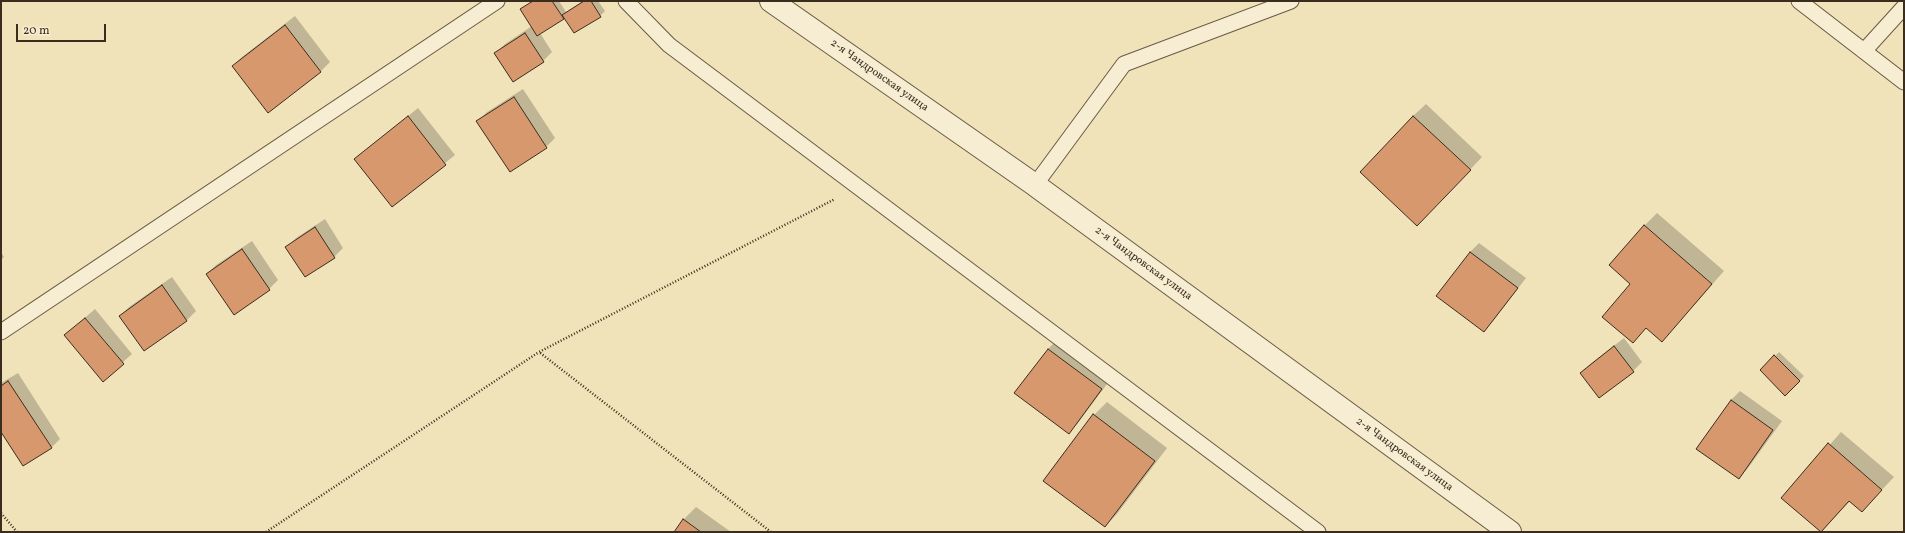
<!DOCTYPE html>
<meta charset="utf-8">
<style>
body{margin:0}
#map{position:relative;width:1905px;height:533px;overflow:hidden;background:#f1e3b9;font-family:Vollkorn,serif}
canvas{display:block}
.frame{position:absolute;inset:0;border:2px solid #3b2d1e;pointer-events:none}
.scale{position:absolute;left:16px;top:24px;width:90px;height:18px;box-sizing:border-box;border:2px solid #3b2d1e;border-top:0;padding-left:5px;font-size:12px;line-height:14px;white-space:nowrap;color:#3b2d1e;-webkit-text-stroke:3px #f6edd2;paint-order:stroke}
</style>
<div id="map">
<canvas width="1905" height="533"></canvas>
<div class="frame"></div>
<div class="scale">20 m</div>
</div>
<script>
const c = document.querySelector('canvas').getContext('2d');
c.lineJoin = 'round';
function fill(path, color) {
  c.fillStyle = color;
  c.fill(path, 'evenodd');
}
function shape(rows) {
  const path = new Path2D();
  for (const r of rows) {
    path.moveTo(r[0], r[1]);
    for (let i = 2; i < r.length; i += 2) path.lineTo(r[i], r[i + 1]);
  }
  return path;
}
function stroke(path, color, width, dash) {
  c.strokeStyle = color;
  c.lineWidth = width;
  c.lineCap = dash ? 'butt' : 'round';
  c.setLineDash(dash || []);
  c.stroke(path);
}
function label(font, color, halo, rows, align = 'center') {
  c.font = font + ' Vollkorn,serif';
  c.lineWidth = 4;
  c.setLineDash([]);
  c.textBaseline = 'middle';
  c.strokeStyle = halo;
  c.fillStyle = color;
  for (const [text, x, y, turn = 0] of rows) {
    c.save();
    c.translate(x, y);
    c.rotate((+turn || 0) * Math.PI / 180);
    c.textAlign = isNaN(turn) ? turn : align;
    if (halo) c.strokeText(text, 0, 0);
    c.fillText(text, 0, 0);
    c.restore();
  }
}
const shadow = shape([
 [532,1,559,1,566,12,583,1,598,1,605,11,600,16,564,17,540,33,552,52,543,61,496,53,505,44,532,26,521,9],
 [295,16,330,62,321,71,268,111,233,66,242,57],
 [523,89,555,138,546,147,478,121,487,112],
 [1426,104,1482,157,1430,212,1413,116],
 [418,108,455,155,392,206,355,159],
 [1657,213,1724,271,1674,328,1631,284,1644,226],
 [325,219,343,248,334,257,287,247,296,238],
 [252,241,278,280,269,289,207,274,216,265],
 [1479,243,1526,278,1493,321,1484,330,1470,252],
 [1,252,4,257,1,260],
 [172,277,196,311,187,320,144,350,120,316,129,307],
 [95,309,132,354,103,380,65,335],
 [1624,338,1642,362,1633,371,1581,373,1590,364],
 [1057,340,1110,380,1078,423,1069,432,1048,349],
 [1779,352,1804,376,1785,395,1761,370],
 [18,373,60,439,51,448,1,430,1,383],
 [1740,391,1782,421,1748,468,1739,478,1731,400],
 [1107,402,1167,448,1117,514,1105,526,1045,481,1094,415],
 [1841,432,1894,477,1862,511,1850,501,1822,531,1783,498],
 [696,507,731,532,675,532,684,519]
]);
const building = shape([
 [533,1,552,1,564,19,537,36,520,9,533,1],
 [584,1,591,1,601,17,574,33,562,15,584,1],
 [285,25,321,72,268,113,232,66,285,25],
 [525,33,544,62,513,82,494,53,525,33],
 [514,97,547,148,510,172,476,121,514,97],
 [408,116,446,165,392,207,354,159,408,116],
 [1413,116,1471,170,1417,226,1360,172,1413,116],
 [1644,225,1712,284,1662,342,1646,328,1633,343,1602,317,1630,284,1609,265,1644,225],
 [315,227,335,258,305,277,285,247,315,227],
 [242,249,270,290,234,315,206,274,242,249],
 [1470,252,1518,288,1484,332,1436,296,1470,252],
 [162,285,187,321,144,351,119,316,162,285],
 [85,318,124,364,103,382,64,335,85,318],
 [1614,346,1634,372,1599,398,1580,373,1614,346],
 [1048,349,1102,389,1069,434,1014,393,1048,349],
 [1774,355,1800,381,1785,396,1760,370,1774,355],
 [8,381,52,448,23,466,1,432,1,386,8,381],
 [1731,400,1773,430,1739,479,1696,449,1731,400],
 [1093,414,1155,461,1105,527,1043,481,1093,414],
 [1828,443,1882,490,1862,512,1849,501,1821,532,1781,498,1828,443],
 [683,519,701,532,674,532,683,519]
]);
const path = shape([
 [1,513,17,532],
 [266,532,539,352],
 [771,532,539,352,835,199]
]);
const service = shape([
 [626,1,669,45,1318,532],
 [1799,1,1904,82],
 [1864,51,1904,7],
 [1035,185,1124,64,1291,1],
 [1,332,497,1]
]);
const minor = shape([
 [771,1,1035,185,1510,532]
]);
const streetNames = [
 ["2-я Чандровская улица",879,76,35],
 ["2-я Чандровская улица",1143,264,36],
 ["2-я Чандровская улица",1404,455,36]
];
fill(shadow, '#0003');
fill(building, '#d7986e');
stroke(building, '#3b2d1e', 1);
stroke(service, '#685a45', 17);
stroke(minor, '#685a45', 24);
stroke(path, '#3b2d1e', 2.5, [1, 2]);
stroke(service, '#f6edd2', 15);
stroke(minor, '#f6edd2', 22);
label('11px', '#3b2d1e', '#f6edd2', streetNames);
</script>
